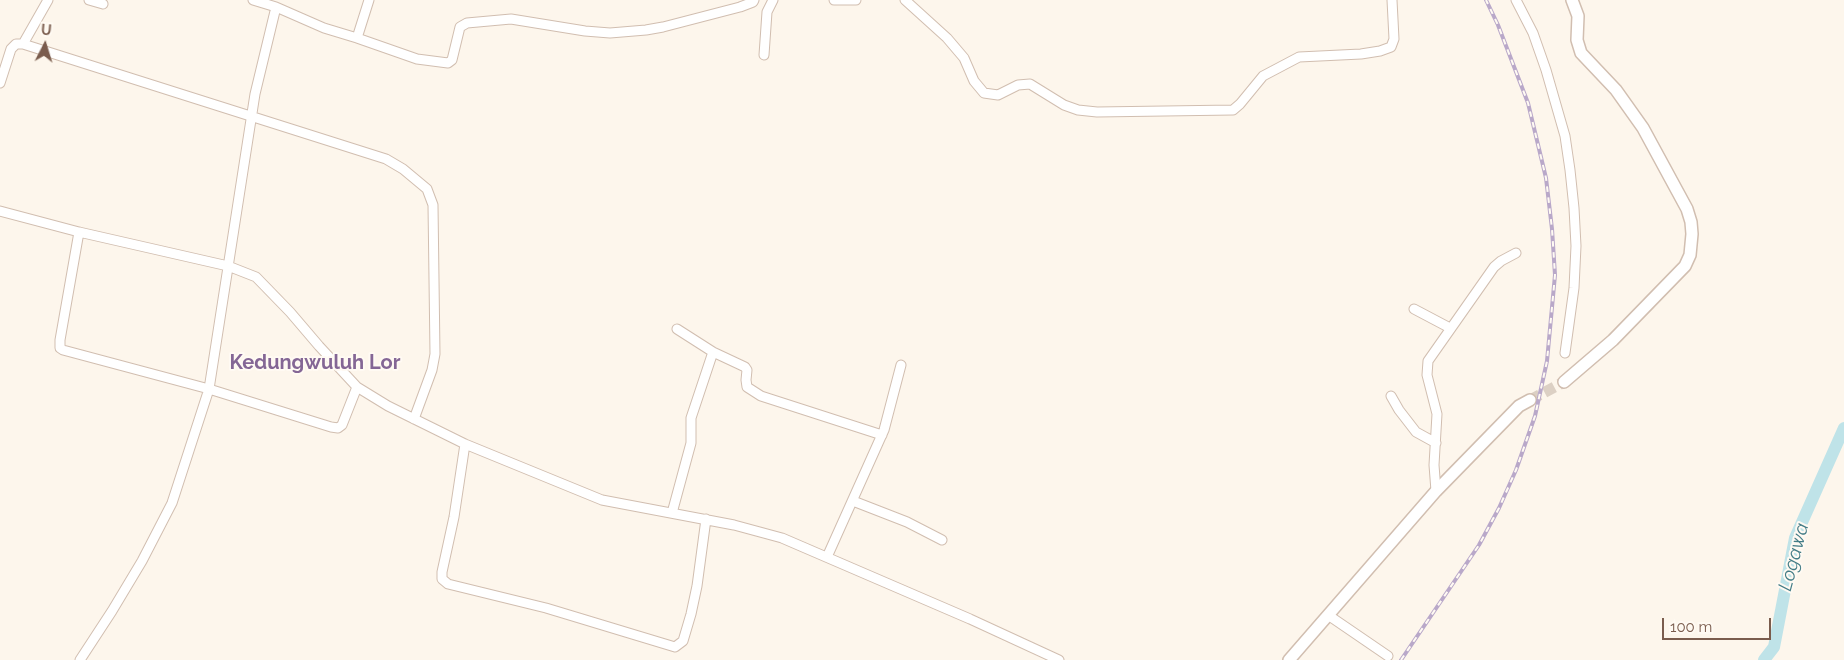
<!DOCTYPE html>
<style>
body{margin:0}
#map{position:relative;width:1844px;height:660px;overflow:hidden;background:#fdf6ec;font-family:Raleway,sans-serif}
canvas{display:block}
.north{position:absolute;left:20px;top:20px;width:50px;height:50px;-webkit-text-stroke:4px #fffaf3;paint-order:stroke;rotate:5deg;font-size:14px;font-weight:700;line-height:20px;text-align:center;color:#7a5c4d}
.north::after{content:'';display:block;margin:auto;width:18px;height:22px;background:#7a5c4d;clip-path:polygon(50% 0,100% 100%,50% 72%,0 100%)}
.scale{position:absolute;left:1662px;top:618px;width:109px;height:22px;box-sizing:border-box;border:2px solid #7a5c4d;border-top:0;padding-left:6px;font-size:15px;line-height:18px;white-space:nowrap;color:#7a5c4d;-webkit-text-stroke:4px #fffaf3;paint-order:stroke}
</style>
<div id="map">
<canvas width="1844" height="660"></canvas>
<div class="north">U</div>
<div class="scale">100 m</div>
</div>
<script>
const c = document.querySelector('canvas').getContext('2d');
c.lineJoin = 'round';
function shape(rows) {
  const path = new Path2D();
  for (const r of rows) {
    path.moveTo(r[0], r[1]);
    for (let i = 2; i < r.length; i += 2) path.lineTo(r[i], r[i + 1]);
  }
  return path;
}
function stroke(path, color, width, dash) {
  c.strokeStyle = color;
  c.lineWidth = width;
  c.lineCap = dash ? 'butt' : 'round';
  c.setLineDash(dash || []);
  c.stroke(path);
}
function label(font, color, halo, rows, align = 'center') {
  c.font = font + ' Raleway,sans-serif';
  c.lineWidth = 4;
  c.setLineDash([]);
  c.textBaseline = 'middle';
  c.strokeStyle = halo;
  c.fillStyle = color;
  for (const [text, x, y, turn = 0] of rows) {
    c.save();
    c.translate(x, y);
    c.rotate((+turn || 0) * Math.PI / 180);
    c.textAlign = isNaN(turn) ? turn : align;
    if (halo) c.strokeText(text, 0, 0);
    c.fillText(text, 0, 0);
    c.restore();
  }
}
const river = shape([
 [1764,660,1774,647,1795,538,1844,428]
]);
const tertiaryTunnel = shape([
 [1530,400,1564,382]
]);
const minor = shape([
 [89,0,103,4],
 [253,0,276,7,324,28,357,38,369,0],
 [834,0,856,0],
 [905,0,947,38,964,58,974,81,984,93,998,95,1018,85,1030,84,1064,105,1078,110,1097,112,1233,110,1240,104,1263,76,1299,57,1361,54,1380,51,1391,47,1394,39,1392,0],
 [1516,0,1533,33,1546,70,1565,136,1570,170,1574,208,1576,246,1574,288,1565,353],
 [357,38,417,59,448,63,452,60,460,27,467,23,511,19,585,31,610,33,646,30,663,27,740,7,753,2,754,0],
 [23,44,48,0],
 [764,55,767,12,773,0],
 [0,83,11,49,16,44,23,44,386,159,403,169,427,189,433,205,435,354,432,370,414,419],
 [0,211,79,232,228,266,256,277,290,312,319,346,357,387,388,406,465,444,602,500,734,525,782,538,970,619,1059,660],
 [79,232,60,340,60,348,63,350,209,389,331,427,338,428,342,425,357,387],
 [1414,309,1450,328],
 [677,329,713,352,745,367,747,370,746,380,747,387,761,396,882,435],
 [1391,396,1399,410,1416,432,1436,443],
 [465,444,454,517,442,572,442,579,448,584,546,608,675,647,683,641,691,614,697,586,706,519],
 [1436,491,1434,465,1437,414,1427,375,1428,361,1494,267,1501,261,1516,253],
 [853,501,907,522,942,540],
 [672,513,691,443,691,418,713,352],
 [827,557,884,430,901,365],
 [1328,615,1388,656],
 [80,660,112,611,142,561,172,503,209,389,255,94,276,7]
]);
const tertiary = shape([
 [1564,382,1613,340,1685,266,1690,255,1692,234,1691,222,1687,209,1643,128,1616,90,1581,53,1577,40,1578,16,1572,0],
 [1289,660,1436,491,1519,406,1530,400]
]);
const rail = shape([
 [1401,660,1479,545,1499,508,1516,470,1535,416,1547,361,1555,275,1552,229,1546,178,1528,103,1498,25,1486,0]
]);
const waterNames = [
 ["Logawa",1794,557,-75]
];
const quarterNames = [
 ["Kedungwuluh Lor",315,363]
];
stroke(river, '#bfe3e8', 12);
stroke(tertiaryTunnel, '#dcd0c4', 11, [11, 5.5]);
stroke(minor, '#d1beb0', 11);
stroke(tertiary, '#d1beb0', 14);
stroke(minor, '#fff', 9);
stroke(tertiary, '#fff', 11);
stroke(rail, '#b9a8c9', 4);
stroke(rail, '#fffaf3', 2, [5.5]);
label('italic 19px', '#437c86', '#fffaf3', waterNames);
label('bold 20px', '#846695', '#fffaf3', quarterNames);
</script>
